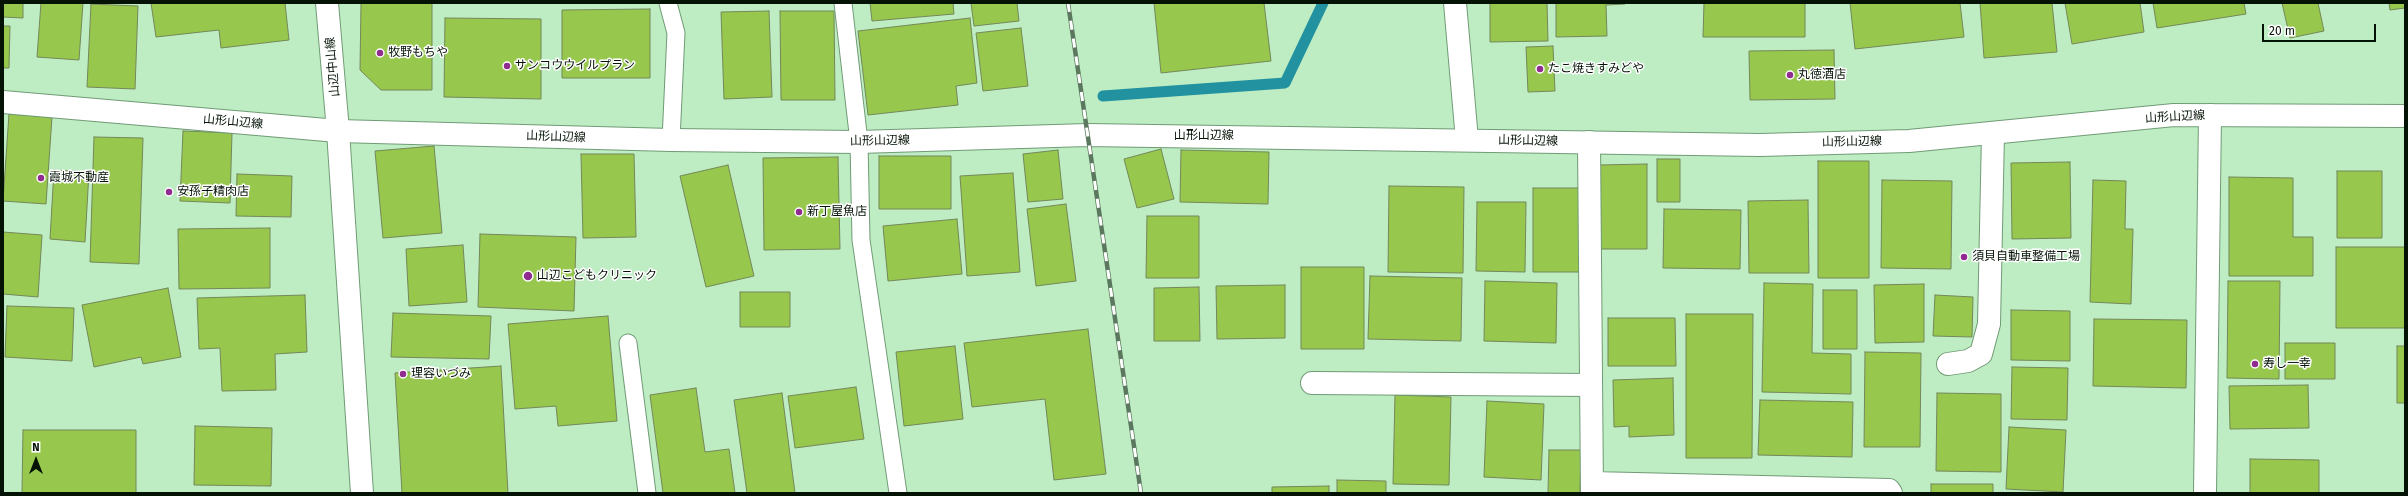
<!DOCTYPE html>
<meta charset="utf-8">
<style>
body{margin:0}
#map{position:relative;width:2408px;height:496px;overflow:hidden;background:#beecc3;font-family:"Fira Sans",sans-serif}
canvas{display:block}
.frame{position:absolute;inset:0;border:4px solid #041306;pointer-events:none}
.north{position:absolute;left:16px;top:440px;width:40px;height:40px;-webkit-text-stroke:3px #fff;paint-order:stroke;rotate:0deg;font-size:11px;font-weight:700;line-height:16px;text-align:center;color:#041306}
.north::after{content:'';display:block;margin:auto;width:14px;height:18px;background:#041306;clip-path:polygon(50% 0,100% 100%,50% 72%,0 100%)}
.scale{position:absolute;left:2262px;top:24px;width:114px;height:18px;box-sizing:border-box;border:2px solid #041306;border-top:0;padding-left:5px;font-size:12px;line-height:14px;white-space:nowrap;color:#041306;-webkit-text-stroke:3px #fff;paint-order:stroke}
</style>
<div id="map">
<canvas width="2408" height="496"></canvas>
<div class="frame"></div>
<div class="north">N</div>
<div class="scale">20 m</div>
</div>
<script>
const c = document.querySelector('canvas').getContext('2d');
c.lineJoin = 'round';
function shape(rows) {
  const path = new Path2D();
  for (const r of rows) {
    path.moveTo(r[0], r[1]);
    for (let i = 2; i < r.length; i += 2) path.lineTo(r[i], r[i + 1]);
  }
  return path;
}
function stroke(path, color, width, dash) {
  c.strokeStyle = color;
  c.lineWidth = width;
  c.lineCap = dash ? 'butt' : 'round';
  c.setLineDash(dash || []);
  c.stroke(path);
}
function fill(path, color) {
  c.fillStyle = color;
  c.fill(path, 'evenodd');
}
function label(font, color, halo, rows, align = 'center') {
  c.font = font + ' "Fira Sans","Noto Sans JP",sans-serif';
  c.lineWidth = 3;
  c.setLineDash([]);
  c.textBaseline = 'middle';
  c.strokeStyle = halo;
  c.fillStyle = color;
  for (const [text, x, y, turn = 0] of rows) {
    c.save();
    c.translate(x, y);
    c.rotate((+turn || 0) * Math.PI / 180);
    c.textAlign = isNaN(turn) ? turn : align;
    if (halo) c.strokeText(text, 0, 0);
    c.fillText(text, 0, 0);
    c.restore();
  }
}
const stream = shape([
 [1103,96,1285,83,1323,3]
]);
const building = shape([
 [3,3,23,3,23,18,3,17,3,3],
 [41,3,83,3,79,60,37,57,41,3],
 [151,3,285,3,289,40,221,48,219,30,156,37,151,3],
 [361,3,432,3,432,90,381,90,360,70,361,3],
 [870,3,953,3,954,14,872,21,870,3],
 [971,3,1017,3,1019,21,974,26,971,3],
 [1154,3,1264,3,1271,61,1161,73,1154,3],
 [1490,3,1547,3,1548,41,1490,42,1490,3],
 [1556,3,1625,3,1625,4,1606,5,1607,36,1556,37,1556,3],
 [1704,3,1805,3,1805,37,1703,37,1704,3],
 [1850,3,1960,3,1964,37,1855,49,1850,3],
 [1980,3,2052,3,2057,52,1984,58,1980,3],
 [2065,3,2140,3,2144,32,2072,44,2065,3],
 [2153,3,2244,3,2246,14,2157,28,2153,3],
 [2282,3,2318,3,2324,31,2290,38,2282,3],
 [2389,3,2405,3,2405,8,2390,10,2389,3],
 [91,4,138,6,135,89,87,87,91,4],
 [650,9,650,78,562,78,562,10,650,9],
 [769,11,772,97,724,99,721,12,769,11],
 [780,11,834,11,835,100,781,100,780,11],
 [445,18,541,19,541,99,444,97,445,18],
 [970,18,977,83,956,86,958,105,868,115,858,31,970,18],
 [3,26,10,26,9,68,3,68,3,26],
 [1021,28,1028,86,983,91,976,33,1021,28],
 [1553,46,1555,91,1528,92,1526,47,1553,46],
 [1834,50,1835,99,1750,100,1749,51,1834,50],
 [9,114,52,117,46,204,3,201,9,114],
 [183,131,232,133,230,203,180,201,183,131],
 [94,137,143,138,139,264,90,262,94,137],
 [434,146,442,233,383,238,375,151,434,146],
 [1161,149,1174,199,1137,208,1124,159,1161,149],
 [1058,150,1063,199,1028,202,1023,154,1058,150],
 [1181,150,1269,152,1268,204,1180,202,1181,150],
 [581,154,634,154,636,237,583,238,581,154],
 [879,156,951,156,951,209,879,209,879,156],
 [838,157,840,249,764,250,763,158,838,157],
 [1657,159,1680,159,1680,202,1657,202,1657,159],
 [1818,161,1869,161,1869,278,1818,278,1818,161],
 [2070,162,2071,238,2012,239,2011,163,2070,162],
 [1647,164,1647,249,1600,249,1599,165,1647,164],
 [728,165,754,276,706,287,680,176,728,165],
 [54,170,89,172,85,242,50,239,54,170],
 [2337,171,2382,171,2382,238,2337,238,2337,171],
 [1013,173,1020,272,967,276,960,176,1013,173],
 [237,174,292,176,291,217,236,216,237,174],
 [2229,177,2293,178,2293,237,2313,237,2313,276,2229,276,2229,177],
 [1882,180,1952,181,1951,269,1881,268,1882,180],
 [2093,180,2126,181,2125,229,2133,229,2131,304,2090,302,2093,180],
 [1389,186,1464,187,1463,273,1388,272,1389,186],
 [1533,188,1581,188,1581,272,1533,272,1533,188],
 [1808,200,1809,273,1749,273,1748,201,1808,200],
 [1477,202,1526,202,1525,272,1476,271,1477,202],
 [1066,204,1076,281,1036,286,1027,209,1066,204],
 [1664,209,1741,210,1740,269,1663,268,1664,209],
 [1147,216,1199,216,1199,278,1146,278,1147,216],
 [957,219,962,274,888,281,883,226,957,219],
 [270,228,270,288,179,289,178,229,270,228],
 [3,232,42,235,38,297,3,294,3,232],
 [480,234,576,237,574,311,478,307,480,234],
 [463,245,467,302,409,306,406,249,463,245],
 [2336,247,2405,247,2405,328,2336,328,2336,247],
 [1301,267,1364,267,1364,349,1301,349,1301,267],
 [1370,276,1462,278,1461,341,1368,339,1370,276],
 [1485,281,1557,283,1556,343,1484,341,1485,281],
 [2228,281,2280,281,2279,379,2227,378,2228,281],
 [1764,283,1813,284,1812,353,1851,354,1851,394,1762,392,1764,283],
 [1924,284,1924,342,1875,343,1874,285,1924,284],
 [1285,285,1285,338,1217,339,1216,286,1285,285],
 [1199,287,1200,341,1154,341,1154,288,1199,287],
 [168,288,181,357,143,364,141,357,94,367,82,305,168,288],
 [1823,290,1857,290,1857,349,1823,349,1823,290],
 [740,292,790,292,790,327,740,327,740,292],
 [305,295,307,352,275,354,276,390,222,391,220,348,199,349,197,298,305,295],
 [1935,295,1973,297,1972,337,1933,336,1935,295],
 [7,306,74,308,72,361,5,357,7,306],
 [2011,310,2070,311,2070,361,2011,360,2011,310],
 [393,313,491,316,489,359,391,357,393,313],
 [1686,314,1753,314,1752,458,1686,458,1686,314],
 [608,316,617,421,558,426,556,406,515,409,508,324,608,316],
 [1608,318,1675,318,1676,366,1608,366,1608,318],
 [2094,319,2187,320,2186,388,2093,386,2094,319],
 [1088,329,1106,474,1054,480,1045,399,972,407,964,343,1088,329],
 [2285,343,2335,343,2335,379,2285,379,2285,343],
 [955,346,963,419,904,426,896,352,955,346],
 [2397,346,2405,346,2405,403,2397,403,2397,346],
 [1865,352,1921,353,1920,447,1864,447,1865,352],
 [501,366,508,493,402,493,395,373,501,366],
 [2012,367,2068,368,2067,420,2011,419,2012,367],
 [1673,378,1674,435,1629,437,1629,426,1614,427,1613,380,1673,378],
 [2308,385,2309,428,2230,429,2229,386,2308,385],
 [856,387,864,439,795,448,788,396,856,387],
 [696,388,705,452,729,449,735,493,663,493,650,395,696,388],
 [782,393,795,493,747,493,734,400,782,393],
 [1937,393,2001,394,2001,472,1936,471,1937,393],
 [1395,395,1451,397,1449,485,1393,484,1395,395],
 [1760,400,1853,402,1852,457,1758,455,1760,400],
 [1487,401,1544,404,1541,480,1484,477,1487,401],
 [195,426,272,428,271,486,194,485,195,426],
 [2009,427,2066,430,2063,492,2006,489,2009,427],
 [23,430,136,430,136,493,22,493,23,430],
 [1549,450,1581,450,1580,493,1548,493,1549,450],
 [2250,459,2319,460,2319,493,2250,493,2250,459],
 [1337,480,1386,481,1386,493,1337,493,1337,480],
 [1931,484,1993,484,1993,493,1931,493,1931,484],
 [1329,486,1329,493,1272,493,1272,487,1329,486]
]);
const lane = shape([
 [668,3,676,33,671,140],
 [843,3,859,142,861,240,898,493],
 [628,343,647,493]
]);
const street = shape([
 [1455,3,1467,140],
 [1589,142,1592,493],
 [1948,364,1968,361,1981,354,1989,324,1993,133],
 [1312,383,1591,385],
 [1592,483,1889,490,1891,493],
 [2205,492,2210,115]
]);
const secondary = shape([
 [327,3,338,131,362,493]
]);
const primary = shape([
 [3,102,338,131,671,140,859,142,1087,135,1760,145,1909,141,2174,115,2405,116]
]);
const rail = shape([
 [1068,3,1141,493]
]);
const markers = [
 [380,53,4,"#902b90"],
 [507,66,4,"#902b90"],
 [1540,69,4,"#902b90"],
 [1790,75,4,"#902b90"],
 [41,178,4,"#902b90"],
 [169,192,4,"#902b90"],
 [799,212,4,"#902b90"],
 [1964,257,4,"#902b90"],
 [528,276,5,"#902b90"],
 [2255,364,4,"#902b90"],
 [403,374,4,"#902b90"]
];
const poiNames = [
 ["牧野もちや",388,53],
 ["サンコウウイルプラン",515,66],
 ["たこ焼きすみどや",1548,69],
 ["丸徳酒店",1798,75],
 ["霞城不動産",49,178],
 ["安孫子精肉店",177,192],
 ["新丁屋魚店",807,212],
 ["須貝自動車整備工場",1972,257],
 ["山辺こどもクリニック",537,276],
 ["寿し一幸",2263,364],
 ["理容いづみ",411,374]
];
const streetNames = [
 ["山辺中山線",333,67,-95],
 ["山形山辺線",2175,117,-3],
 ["山形山辺線",233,122,5],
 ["山形山辺線",1204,136],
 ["山形山辺線",556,137,2],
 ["山形山辺線",880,141,-1],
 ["山形山辺線",1528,141,1],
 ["山形山辺線",1852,142,-1]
];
stroke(stream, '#2292a0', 11);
fill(building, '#97c74d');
stroke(building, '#738858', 1);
stroke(lane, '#709b76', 19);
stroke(street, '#709b76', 24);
stroke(secondary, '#709b76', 24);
stroke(primary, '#709b76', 24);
stroke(lane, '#fff', 17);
stroke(street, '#fff', 22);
stroke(secondary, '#fff', 22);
stroke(primary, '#fff', 22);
stroke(rail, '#5b785e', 4.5);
stroke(rail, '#fff', 3, [9]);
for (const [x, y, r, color] of markers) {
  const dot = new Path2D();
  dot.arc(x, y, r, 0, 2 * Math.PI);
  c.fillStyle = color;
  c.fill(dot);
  stroke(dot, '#fff', 1.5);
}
label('12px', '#041306', '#fff', poiNames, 'left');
label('12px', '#041306', '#fff', streetNames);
</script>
